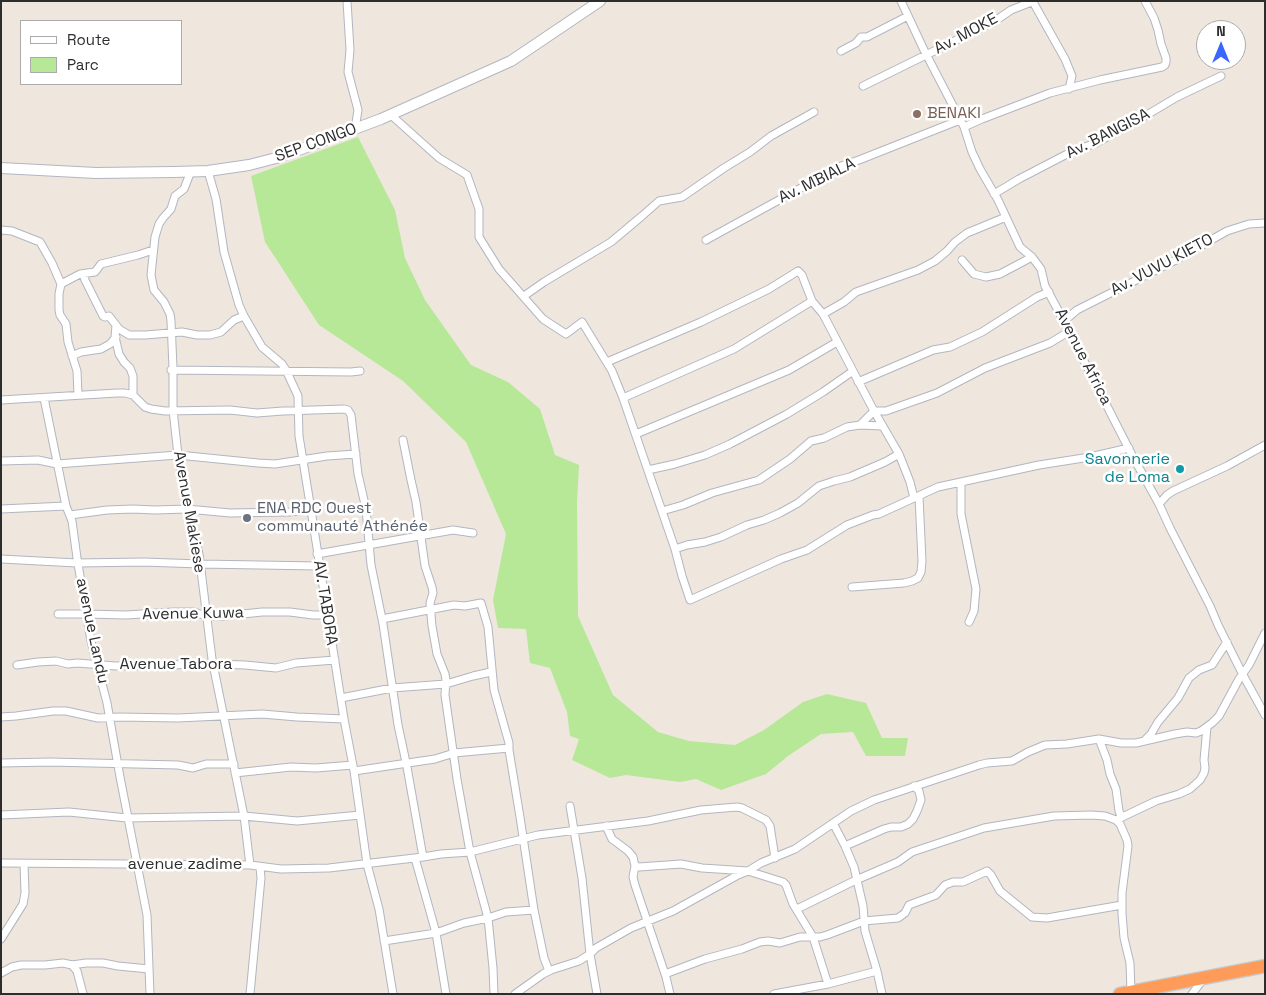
<!DOCTYPE html>
<meta charset="utf-8">
<style>
body{margin:0}
#map{position:relative;width:1266px;height:995px;overflow:hidden;background:#efe7de;font-family:"Space Grotesk",sans-serif}
canvas{display:block}
.frame{position:absolute;inset:0;border:2px solid #2d2d2d;pointer-events:none}
.legend{position:absolute;left:20px;top:20px;width:162px;height:65px;box-sizing:border-box;background:#fff;border:1px solid #ababab;margin:0;padding:6px 9px;list-style:none;font-size:15px;color:#2d2d2d}
.legend li{display:flex;align-items:center;gap:10px;height:25px}
.legend b{width:25px;border:1px solid #ababab}
.north{position:absolute;left:1196px;top:20px;width:50px;height:50px;box-sizing:border-box;background:#fff;border:1px solid #ababab;border-radius:50%;rotate:0deg;font-size:14px;font-weight:700;line-height:20px;text-align:center;color:#2d2d2d}
.north::after{content:'';display:block;margin:auto;width:18px;height:22px;background:#3b67ff;clip-path:polygon(50% 0,100% 100%,50% 72%,0 100%)}
</style>
<div id="map">
<canvas width="1266" height="995"></canvas>
<div class="frame"></div>
<ul class="legend">
<li><b style="height:6px;background:#fff"></b>Route</li>
<li><b style="height:14px;background:#b6e898"></b>Parc</li>
</ul>
<div class="north">N</div>
</div>
<script>
const c = document.querySelector('canvas').getContext('2d');
c.lineJoin = 'round';
function fill(path, color) {
  c.fillStyle = color;
  c.fill(path, 'evenodd');
}
function shape(rows) {
  const path = new Path2D();
  for (const r of rows) {
    path.moveTo(r[0], r[1]);
    for (let i = 2; i < r.length; i += 2) path.lineTo(r[i], r[i + 1]);
  }
  return path;
}
function stroke(path, color, width, dash) {
  c.strokeStyle = color;
  c.lineWidth = width;
  c.lineCap = dash ? 'butt' : 'round';
  c.setLineDash(dash || []);
  c.stroke(path);
}
function label(font, color, halo, rows, align = 'center') {
  c.font = font + ' "Space Grotesk",sans-serif';
  c.lineWidth = 5;
  c.setLineDash([]);
  c.textBaseline = 'middle';
  c.strokeStyle = halo;
  c.fillStyle = color;
  for (const [text, x, y, turn = 0] of rows) {
    c.save();
    c.translate(x, y);
    c.rotate((+turn || 0) * Math.PI / 180);
    c.textAlign = isNaN(turn) ? turn : align;
    if (halo) c.strokeText(text, 0, 0);
    c.fillText(text, 0, 0);
    c.restore();
  }
}
const green = shape([
 [358,137,395,210,405,258,425,300,471,365,508,382,540,409,555,455,579,465,577,502,578,616,613,695,658,732,689,741,735,745,764,730,803,702,827,694,866,703,882,738,908,738,905,756,866,756,853,732,821,734,788,756,766,774,721,790,696,779,680,782,626,775,610,778,572,760,579,739,570,736,567,712,550,668,530,663,526,629,498,628,493,600,506,534,466,442,403,381,319,325,265,242,251,176]
]);
const street = shape([
 [347,1,350,50,348,72,358,110,355,129],
 [901,1,924,50,964,127,972,152,980,169,998,200,1020,247,1032,257,1041,269,1045,286,1059,312,1132,455,1159,504,1170,528,1210,606,1218,625,1243,675,1265,715],
 [1033,2,1065,59,1072,76,1069,89],
 [841,51,856,43,861,37,867,37,908,16],
 [863,86,995,21,1011,10,1034,1],
 [391,115,439,158,467,175,479,209,479,237,499,269,543,319,566,334,582,322,612,371,623,398,675,549,682,576,690,600,781,559,807,550,847,525,873,515,879,514,938,487,1039,465,1090,457,1129,448],
 [964,127,982,119,1050,93,1100,80,1162,67,1165,65,1166,62,1166,58,1161,44,1158,30,1154,18,1145,1],
 [191,171,184,189,175,196,171,209,163,218,159,224,155,237,151,275,154,290,164,302,170,314,171,321,173,368,173,410,178,455,187,509,199,554,212,659,244,816,250,865],
 [208,171,216,199,224,252,239,305,244,316,262,347,282,364,286,370,298,396,299,436,311,510,344,719,354,771,367,864,379,909,393,994],
 [994,194,1019,179,1071,152,1096,143,1135,122,1177,97,1221,76],
 [1,230,12,231,40,242,52,263,61,284,59,294,59,310,60,315,66,324,68,342,77,371,78,395],
 [706,240,841,166,859,160,960,120],
 [962,260,974,274,986,277,1000,274,1032,257],
 [83,274,85,280,103,316,105,317,109,316,119,329,129,335,145,335,182,332,197,335,210,335,221,332,234,320,244,316],
 [61,284,80,274,95,272,101,264,138,255,153,250],
 [524,296,544,282,611,242,642,216,659,201,682,197,724,168,750,152,771,136,814,112],
 [823,314,844,302,856,292,918,270,935,261,947,251,955,242,967,233,1006,217],
 [1064,321,1077,310,1174,261,1227,231,1249,224,1265,223],
 [116,325,115,337,119,354,124,362,130,368,133,376,133,395],
 [72,356,81,352,101,349,110,344,116,337],
 [607,362,701,322,769,289,798,271,802,275,812,301,823,314,874,411,899,454,910,482,914,498],
 [171,370,351,372,360,371],
 [858,382,933,350,950,347,982,332,1037,297,1049,292],
 [44,398,66,506,72,521,77,558,91,641,107,703,120,777,147,915,150,994],
 [623,398,734,349,812,301],
 [1,400,117,393,125,393,133,395,145,407,151,409,165,411,230,410,257,413,283,411,344,409,348,410,351,415,358,474,366,509,371,565,383,624,398,725,407,767,423,857],
 [860,425,882,426],
 [636,434,789,370,837,342],
 [403,440,411,480,416,502,425,566,432,587,433,593,430,603,432,626,437,654,445,674,446,680,445,695,457,779,470,852,488,918,493,968,494,994],
 [1,461,38,460,57,464,178,455,258,463,275,464,327,456,356,454],
 [648,470,675,464,705,455,730,444,787,414,823,392,853,371],
 [961,483,961,514,976,589,974,611,969,622],
 [1159,504,1167,495,1173,491,1227,466,1265,445],
 [1,509,66,506],
 [662,511,683,505,712,493,759,480,790,459,811,441,824,438,847,427,860,425,874,411,886,411,937,393,985,368,1050,343,1070,331],
 [70,515,107,510,133,509,155,510,187,509,230,513,289,512,311,510],
 [675,549,687,545,705,542,721,537,747,525,764,520,780,513,798,503,819,486,834,481,850,477,885,462,899,454],
 [317,554,453,530,473,533],
 [1,559,77,563,144,562,200,564,319,566],
 [852,587,904,583,912,581,918,578,921,572,922,561,919,496],
 [58,614,86,614,126,615,173,612,194,612,206,616,224,616,262,612,290,612,313,615,321,615,327,613],
 [382,619,454,605,465,606,481,603,488,627,494,690,509,743,509,750,520,817,534,910,544,958,549,971],
 [17,665,38,662,56,661,68,664,77,663,116,666,213,664,245,665,276,668,296,663,335,660],
 [341,698,392,688,446,684,473,676,491,672],
 [1,717,16,716,53,711,66,711,98,718,119,717,178,718,262,714,297,717,344,719],
 [1099,739,1107,760,1110,774,1116,789,1119,811,1121,816],
 [1146,739,1151,734,1158,722,1178,698,1189,678,1199,670,1212,665,1227,642],
 [1,763,50,762,178,765,193,768,206,764,234,764],
 [354,771,435,759,454,753,509,748],
 [235,773,291,767,316,768,353,765],
 [570,806,582,878,590,954,597,994],
 [1,815,69,812,127,818,244,816,297,821,360,815],
 [1116,820,1156,801,1179,794,1190,789,1200,780,1204,773,1205,768,1204,760,1207,727],
 [833,823,845,846,854,867,863,906,865,931,877,971,882,994],
 [606,826,612,839,628,851,633,857,635,866,633,877,635,885,666,977,670,994],
 [845,846,884,829,891,827,901,827,908,824,913,819,917,811,921,800,919,791,914,786],
 [415,858,436,933,446,994],
 [1,863,250,865,281,869,329,868,423,857,441,854,470,852,538,835,648,821,701,810,737,807,742,808,766,820,770,826,775,858],
 [635,866,639,867,681,864,702,868,748,871,783,882,786,885,793,904,813,937,828,984],
 [797,909,856,880,898,862,912,852,984,828,1054,816,1091,815,1105,816,1116,820,1120,824,1127,840,1128,846,1122,893,1122,914,1124,938,1130,963,1131,992],
 [1,939,23,904,25,893,24,864],
 [384,941,436,933,464,923,488,918,506,912,534,910],
 [72,965,77,971,83,994],
 [1,973,12,967,21,965,45,965,63,963,72,965,86,963,103,963,118,966,149,969],
 [665,974,705,959,742,949,760,942,768,941,780,943,800,937,820,937,827,935,864,921,898,918,905,913,909,905,936,895,945,885,953,882,963,882,987,871,991,875,1000,891,1032,917,1047,918,1122,905],
 [250,994,261,878,260,867],
 [515,994,543,974,551,970,579,961,590,954,596,948,631,928,673,911,738,875,748,871,761,863,795,849,851,811,874,800,979,765,987,763,1012,761,1028,752,1045,745,1067,744,1099,739,1121,743,1136,743,1175,734,1187,732,1196,733,1201,731,1212,723,1219,716,1239,679,1249,665,1265,633],
 [774,994,828,984,877,971],
 [1192,994,1204,978]
]);
const secondary = shape([
 [1,168,96,173,174,172,208,171,249,165,280,157,381,119,511,61,600,1]
]);
const highway = shape([
 [1120,994,1265,966]
]);
const markers = [
 [917,114,5,"#8d6e63"],
 [1180,469,5,"#0f9aa8"],
 [247,518,5,"#6b7280"]
];
const streetNames = [
 ["Av. MOKE",966,34,-28],
 ["Av. BANGISA",1108,134,-27],
 ["SEP CONGO",316,143,-20],
 ["Av. MBIALA",817,181,-26],
 ["Av. VUVU KIETO",1162,265,-28],
 ["Avenue Africa",1083,357,63],
 ["Avenue Makiese",189,512,80],
 ["AV. TABORA",325,603,81],
 ["Avenue Kuwa",193,614,-1],
 ["avenue Landu",92,631,78],
 ["Avenue Tabora",176,665],
 ["avenue zadime",185,865]
];
const educationNames = [
 ["BENAKI",927,114]
];
const cultureNames = [
 ["Savonnerie",1170,460],
 ["de Loma",1170,478]
];
const worshipNames = [
 ["ENA RDC Ouest",257,509],
 ["communauté Athénée",257,527]
];
fill(green, '#b6e898');
stroke(street, '#b2b6c1', 9);
stroke(secondary, '#b2b6c1', 12);
stroke(highway, '#c8c8c8', 15);
stroke(street, '#fff', 7);
stroke(secondary, '#fff', 10);
stroke(highway, '#ff9b59', 12);
for (const [x, y, r, color] of markers) {
  const dot = new Path2D();
  dot.arc(x, y, r, 0, 2 * Math.PI);
  c.fillStyle = color;
  c.fill(dot);
  stroke(dot, '#fff', 2);
}
label('16px', '#2d2d2d', '#fff', streetNames);
label('16px', '#785e54', '#fff', educationNames, 'left');
label('16px', '#0d838f', '#fff', cultureNames, 'right');
label('16px', '#5b616d', '#fff', worshipNames, 'left');
</script>
